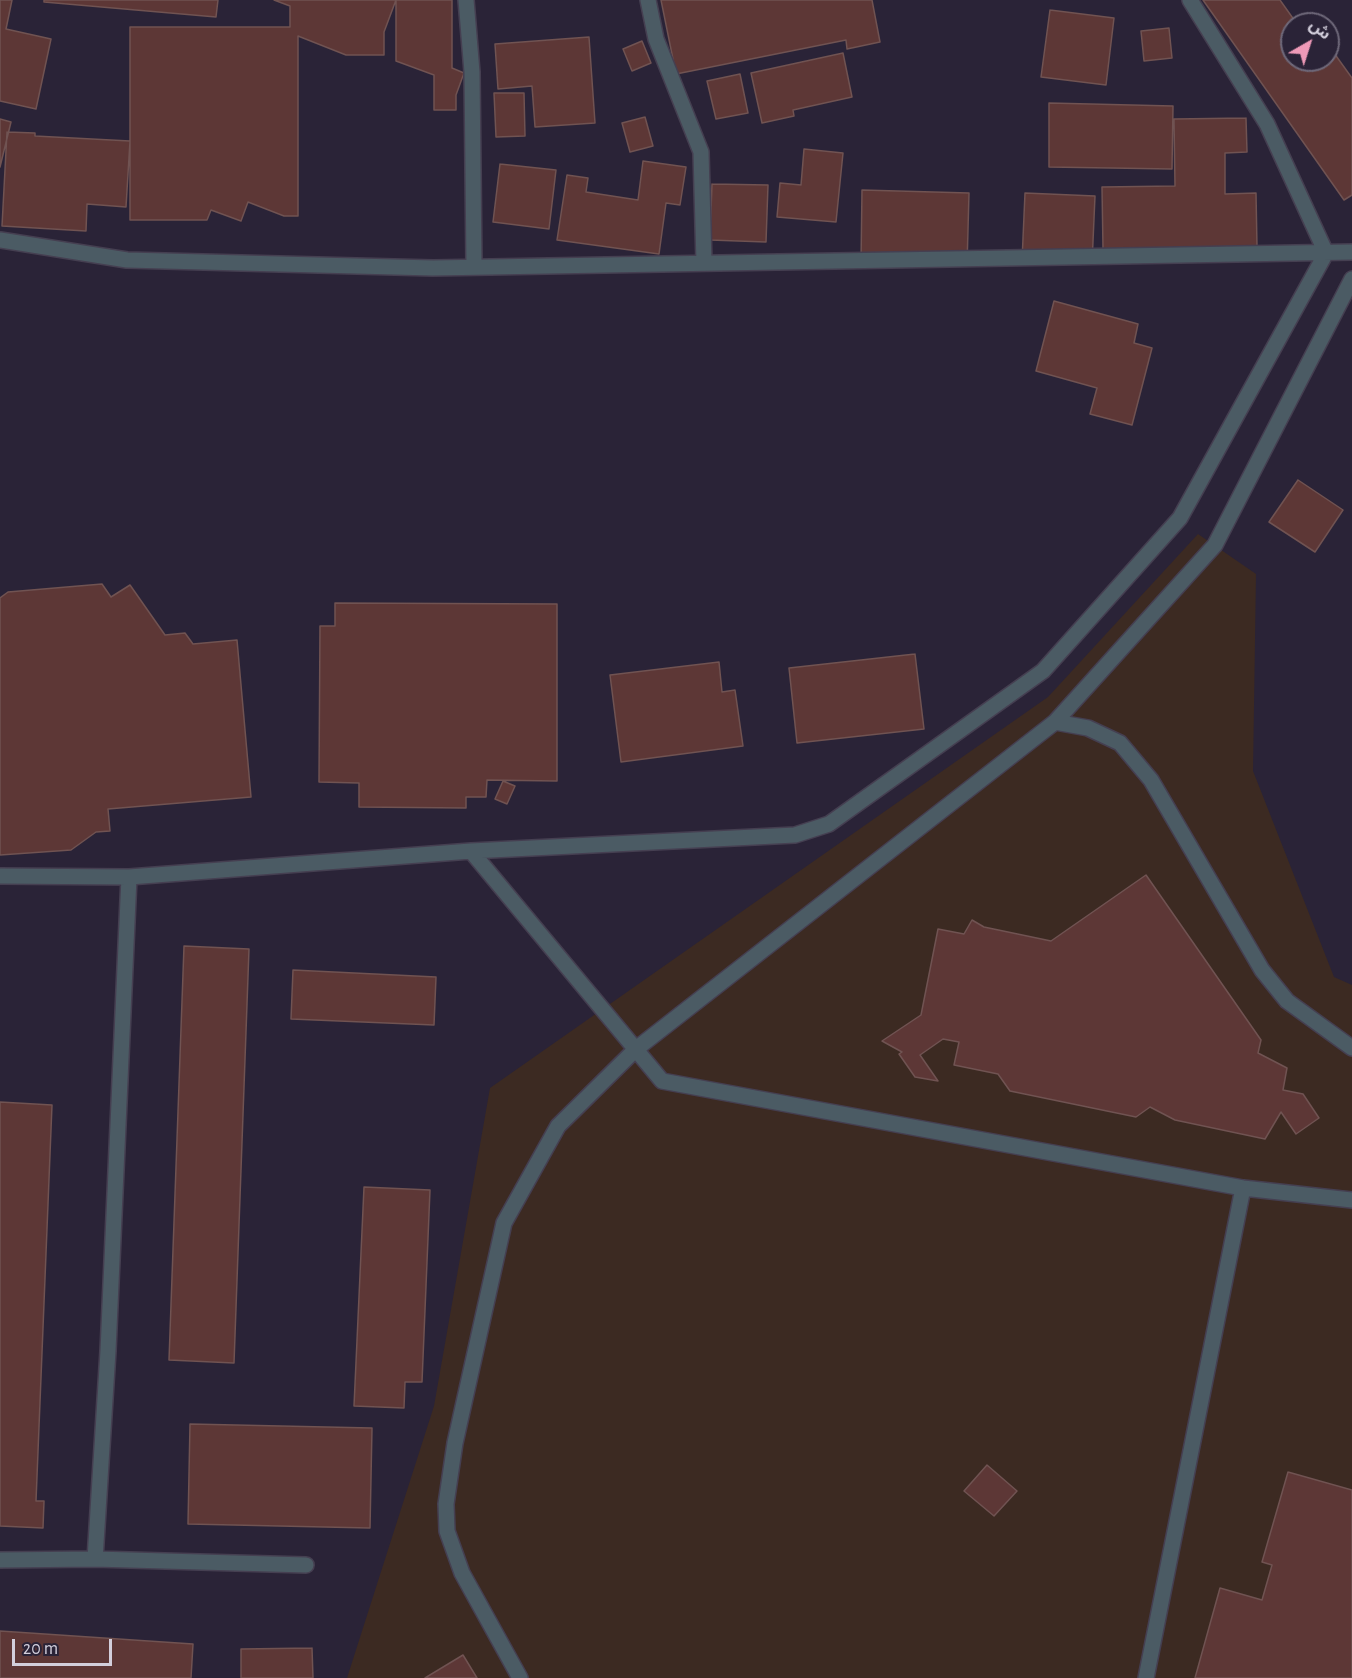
<!DOCTYPE html>
<meta charset="utf-8">
<style>
body{margin:0}
#map{position:relative;width:1352px;height:1678px;overflow:hidden;background:#2a2337;font-family:"Alegreya Sans","Noto Sans Arabic",sans-serif}
canvas{display:block}
.north{position:absolute;left:1280px;top:12px;width:60px;height:60px;box-sizing:border-box;background:#2a2337;border:2px solid #6e6879;border-radius:50%;rotate:39deg;font-size:16px;font-weight:700;line-height:24px;text-align:center;color:#d3cfdc}
.north::after{content:'';display:block;margin:auto;width:21px;height:27px;background:#ef9ab8;clip-path:polygon(50% 0,100% 100%,50% 72%,0 100%)}
.scale{position:absolute;left:12px;top:1639px;width:100px;height:27px;box-sizing:border-box;border:3px solid #d3cfdc;border-top:0;padding-left:8px;font-size:18px;line-height:21px;white-space:nowrap;color:#d3cfdc;-webkit-text-stroke:4px #2a2337;paint-order:stroke}
</style>
<div id="map">
<canvas width="1352" height="1678"></canvas>
<div class="north">ش</div>
<div class="scale">20 m</div>
</div>
<script>
const c = document.querySelector('canvas').getContext('2d');
c.lineJoin = 'round';
function fill(path, color) {
  c.fillStyle = color;
  c.fill(path, 'evenodd');
}
function shape(rows) {
  const path = new Path2D();
  for (const r of rows) {
    path.moveTo(r[0], r[1]);
    for (let i = 2; i < r.length; i += 2) path.lineTo(r[i], r[i + 1]);
  }
  return path;
}
function stroke(path, color, width, dash) {
  c.strokeStyle = color;
  c.lineWidth = width;
  c.lineCap = dash ? 'butt' : 'round';
  c.setLineDash(dash || []);
  c.stroke(path);
}
const education = shape([
 [1198,534,1256,574,1253,771,1334,977,1352,985,1352,1678,347,1678,434,1406,490,1088,1048,697]
]);
const building = shape([
 [0,0,12,0,6,29,51,39,36,109,0,101,0,0],
 [44,0,218,0,216,17,44,2,44,0],
 [274,0,396,0,384,32,384,55,346,55,298,36,298,216,284,216,248,202,241,221,211,210,207,220,130,220,130,27,290,27,290,6,274,0],
 [396,0,452,0,452,68,464,73,456,95,456,110,434,110,434,75,396,61,396,0],
 [661,0,872,0,880,42,847,49,846,40,676,74,661,0],
 [1203,0,1280,0,1297,24,1292,24,1292,60,1323,61,1328,60,1328,58,1334,53,1352,78,1352,195,1344,200,1203,0],
 [1050,10,1114,18,1106,85,1041,77,1050,10],
 [1169,28,1172,58,1144,61,1141,31,1169,28],
 [589,37,595,123,535,127,532,86,498,89,495,44,589,37],
 [642,41,651,63,632,71,623,49,642,41],
 [843,53,852,97,793,110,794,116,762,123,751,73,843,53],
 [740,74,748,113,716,119,707,81,740,74],
 [494,93,524,93,525,136,496,137,494,93],
 [1049,103,1173,106,1172,169,1049,167,1049,103],
 [645,117,653,146,630,152,622,123,645,117],
 [1246,118,1247,152,1225,153,1225,194,1256,193,1257,247,1103,249,1102,187,1175,186,1174,119,1246,118],
 [0,119,11,122,0,167,0,119],
 [7,132,35,133,35,136,130,141,126,207,87,204,86,231,2,226,7,132],
 [804,149,843,153,836,222,777,217,780,183,801,185,804,149],
 [643,161,686,167,680,205,666,203,659,254,557,240,567,175,588,178,586,192,638,200,643,161],
 [500,164,556,170,549,229,493,222,500,164],
 [712,184,768,185,766,242,710,240,712,184],
 [862,190,969,193,967,266,861,263,862,190],
 [1025,193,1095,196,1092,264,1022,261,1025,193],
 [1054,301,1138,324,1134,343,1152,348,1132,425,1090,414,1097,388,1036,371,1054,301],
 [1298,480,1343,510,1315,552,1269,522,1298,480],
 [102,584,111,597,130,585,165,635,185,633,193,644,237,640,251,797,108,809,110,831,96,832,71,850,0,855,0,598,8,592,102,584],
 [335,603,557,604,557,781,487,780,486,797,466,797,466,808,359,807,359,783,319,782,320,626,335,626,335,603],
 [915,654,924,729,797,743,789,668,915,654],
 [719,662,722,692,735,690,743,746,621,762,610,675,719,662],
 [503,781,515,786,507,804,495,799,503,781],
 [1146,875,1261,1040,1258,1053,1287,1068,1283,1090,1303,1094,1319,1118,1296,1134,1281,1112,1265,1139,1175,1120,1150,1107,1136,1117,1010,1091,998,1074,954,1065,959,1042,943,1039,920,1055,938,1081,915,1077,899,1054,902,1052,882,1041,921,1015,938,929,964,934,972,920,984,927,1051,941,1146,875],
 [184,946,249,949,234,1363,169,1360,184,946],
 [293,970,436,977,434,1025,291,1019,293,970],
 [0,1102,52,1105,36,1501,44,1501,43,1528,0,1526,0,1102],
 [364,1187,430,1190,422,1382,405,1382,404,1408,354,1406,364,1187],
 [190,1424,372,1428,370,1528,188,1524,190,1424],
 [987,1465,1017,1491,994,1516,964,1491,987,1465],
 [1288,1472,1352,1490,1352,1678,1195,1678,1220,1588,1262,1600,1272,1565,1262,1562,1288,1472],
 [0,1631,193,1644,191,1678,0,1678,0,1631],
 [312,1648,313,1678,241,1678,241,1649,312,1648],
 [463,1655,477,1678,425,1678,463,1655]
]);
const minor = shape([
 [466,0,472,72,474,267],
 [648,0,656,39,701,152,704,263],
 [0,240,127,260,433,268,1352,252],
 [1055,722,1088,728,1120,743,1151,780,1262,970,1287,1001,1352,1048],
 [471,851,662,1081,1243,1188,1352,1200],
 [0,876,129,877,471,851,795,835,829,824,1043,671,1180,518,1326,253,1267,124,1190,0],
 [95,1559,108,1351,129,877],
 [0,1560,95,1559,306,1565],
 [520,1678,462,1573,447,1531,446,1504,455,1443,504,1223,558,1126,636,1049,1055,722,1215,545,1352,279],
 [1146,1678,1243,1188]
]);
fill(education, '#3c2a22');
fill(building, '#5d3736');
stroke(building, '#705352', 1.5);
stroke(minor, '#453f51', 18);
stroke(minor, '#4b5b64', 15);
</script>
